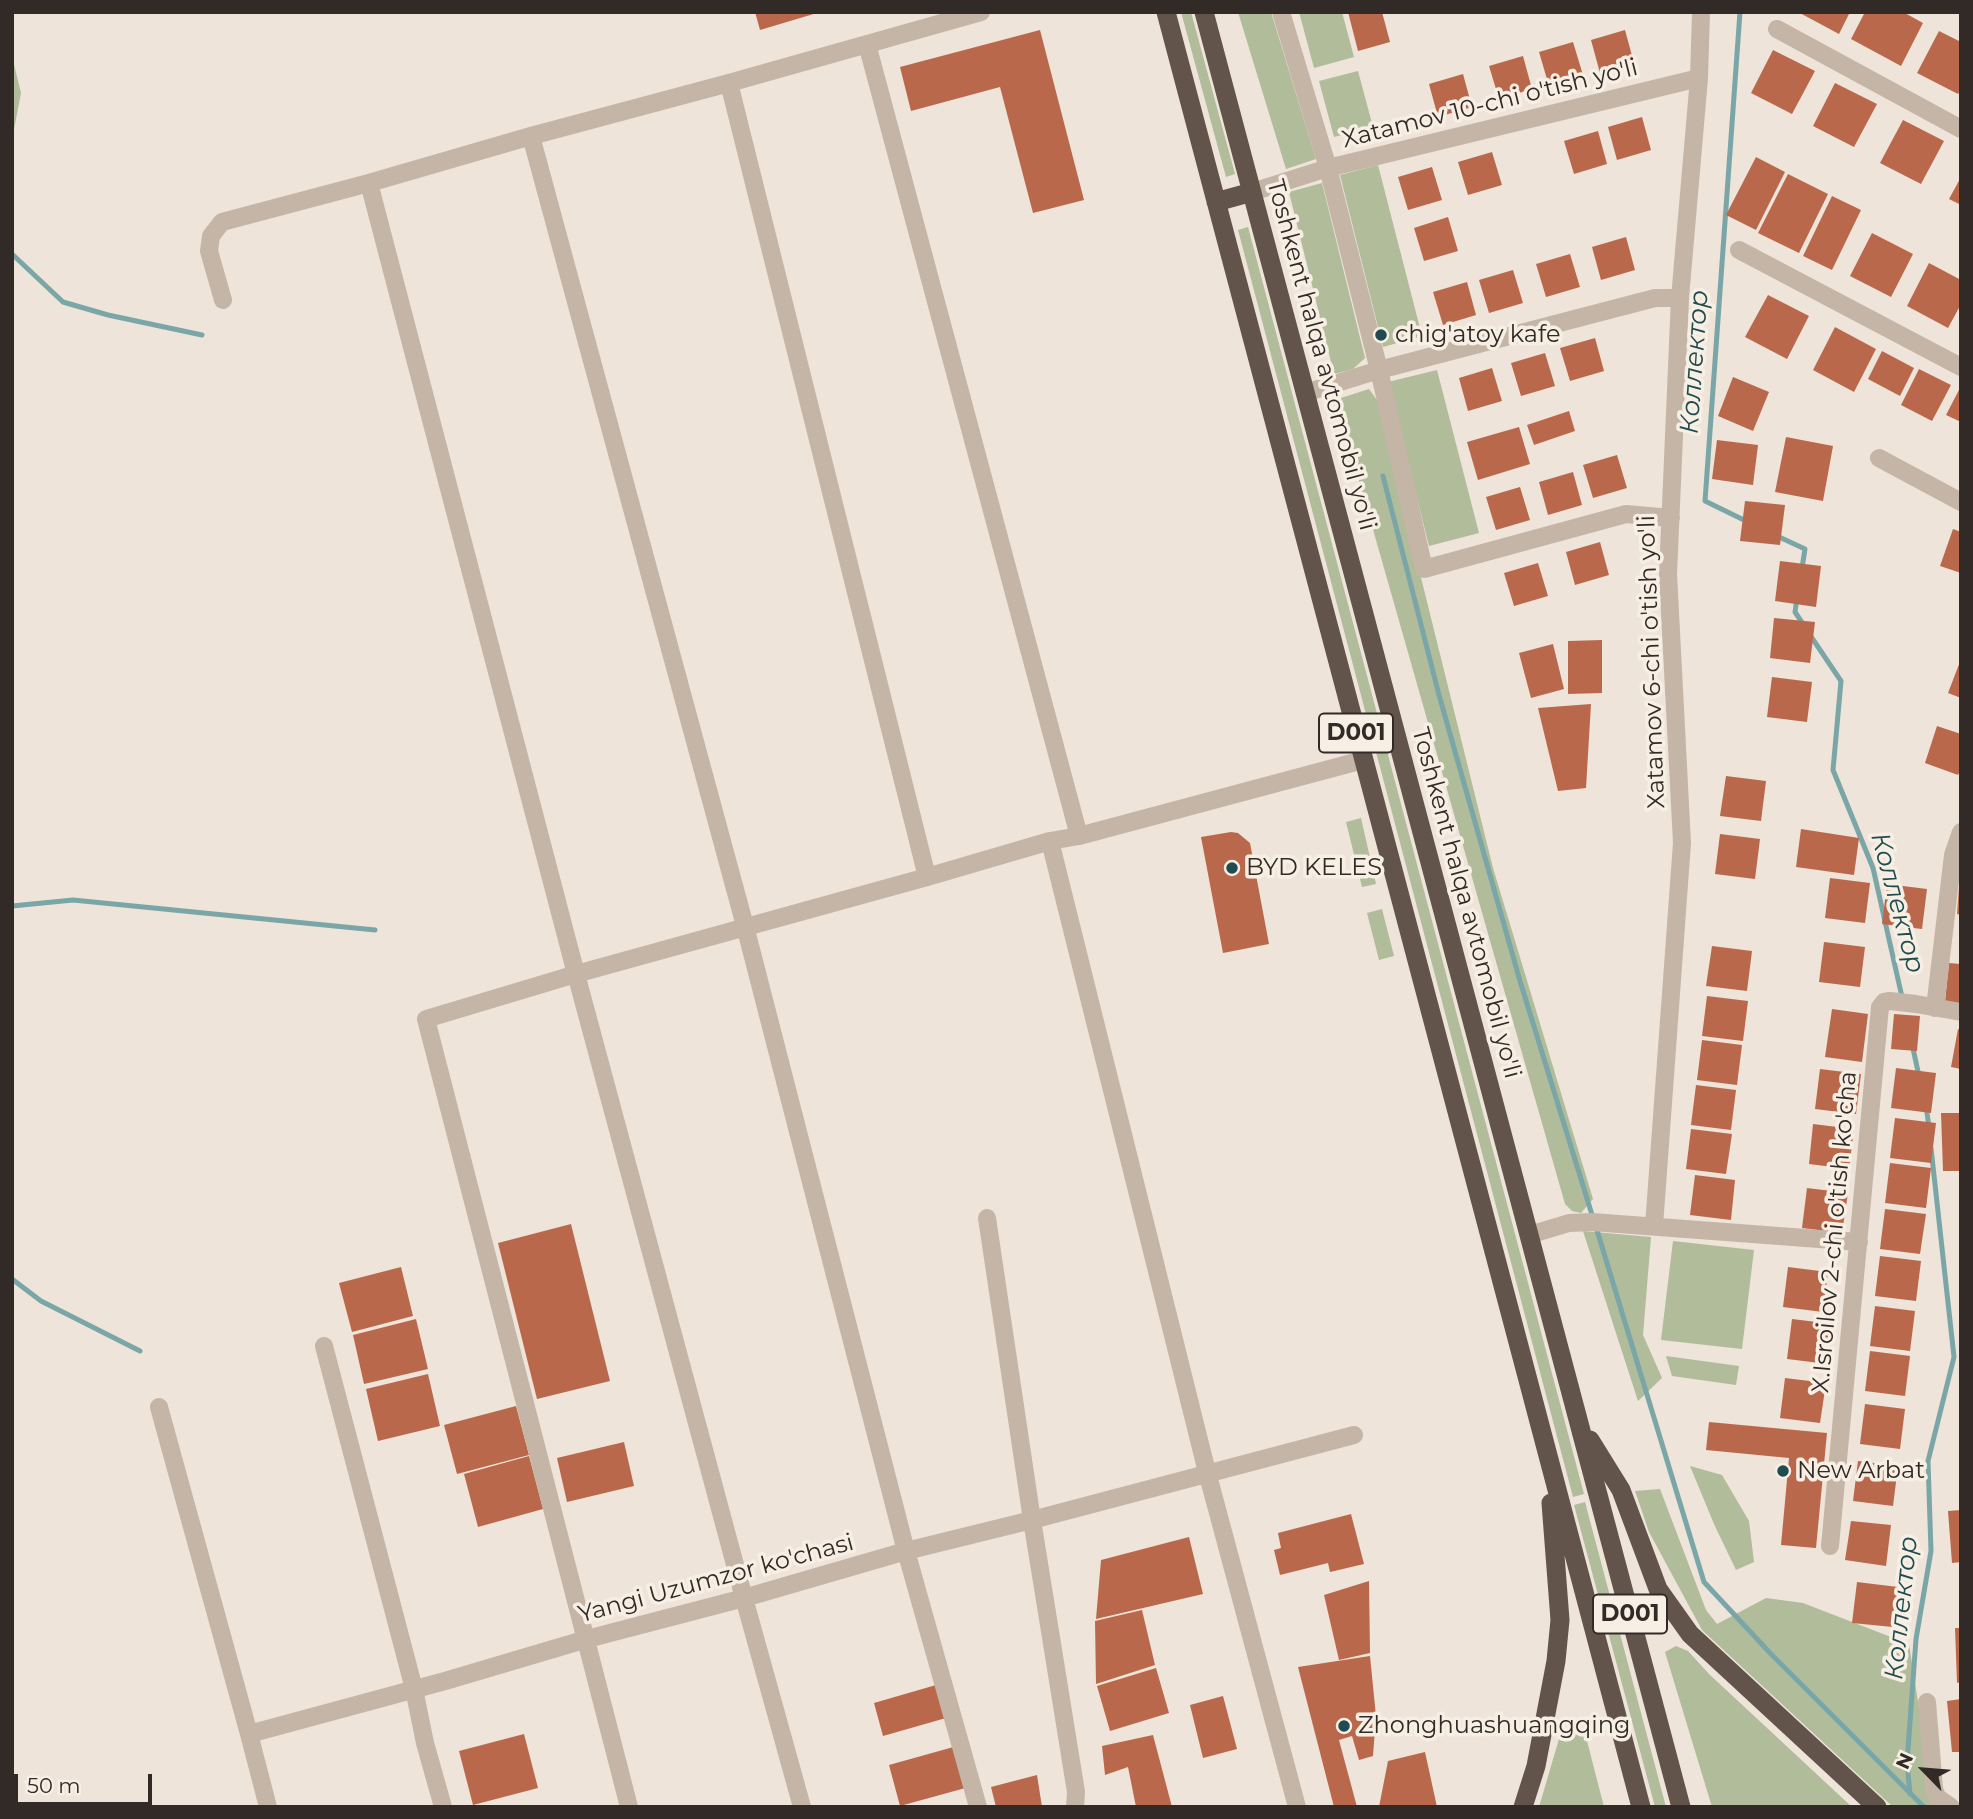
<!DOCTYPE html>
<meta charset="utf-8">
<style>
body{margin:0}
#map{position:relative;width:1973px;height:1819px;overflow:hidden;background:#eee4d9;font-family:Montserrat,sans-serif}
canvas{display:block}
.frame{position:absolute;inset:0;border:14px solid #322a26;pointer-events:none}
.north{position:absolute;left:1889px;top:1735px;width:70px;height:70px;-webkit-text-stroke:5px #f7efe4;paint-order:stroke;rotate:295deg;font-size:19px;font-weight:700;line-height:28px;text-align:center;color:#322a26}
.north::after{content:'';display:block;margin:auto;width:24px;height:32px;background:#322a26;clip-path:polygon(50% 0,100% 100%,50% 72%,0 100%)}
.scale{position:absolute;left:14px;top:1774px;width:138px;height:32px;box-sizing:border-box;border:4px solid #322a26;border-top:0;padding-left:9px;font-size:21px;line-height:24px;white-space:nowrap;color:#322a26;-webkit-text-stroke:5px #f7efe4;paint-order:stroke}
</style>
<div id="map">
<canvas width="1973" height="1819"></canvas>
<div class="frame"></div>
<div class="north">N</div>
<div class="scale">50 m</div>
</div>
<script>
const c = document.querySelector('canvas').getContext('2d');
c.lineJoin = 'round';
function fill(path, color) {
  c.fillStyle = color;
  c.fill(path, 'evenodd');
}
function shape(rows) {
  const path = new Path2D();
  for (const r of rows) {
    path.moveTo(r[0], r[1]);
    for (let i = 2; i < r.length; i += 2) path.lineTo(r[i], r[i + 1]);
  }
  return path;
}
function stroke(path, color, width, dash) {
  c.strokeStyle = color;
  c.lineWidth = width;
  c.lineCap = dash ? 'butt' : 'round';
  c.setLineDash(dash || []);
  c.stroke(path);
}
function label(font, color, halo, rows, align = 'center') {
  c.font = font + ' Montserrat,sans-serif';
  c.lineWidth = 7;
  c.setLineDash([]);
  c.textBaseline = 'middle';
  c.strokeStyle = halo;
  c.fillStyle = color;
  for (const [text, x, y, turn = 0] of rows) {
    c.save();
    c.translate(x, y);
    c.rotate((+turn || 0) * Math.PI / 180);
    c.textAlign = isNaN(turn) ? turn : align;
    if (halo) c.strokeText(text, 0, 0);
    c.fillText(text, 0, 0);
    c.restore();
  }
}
const green = shape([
 [1181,12,1191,12,1235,174,1226,177],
 [1238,12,1271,12,1316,159,1286,169],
 [1299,12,1342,12,1354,57,1314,68],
 [12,56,21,93,12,140],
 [1358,71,1373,127,1334,137,1319,81],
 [1378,165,1422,336,1383,347,1340,175],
 [1322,183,1365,358,1353,369,1334,374,1289,192],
 [1248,227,1584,1494,1573,1497,1238,230],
 [1437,370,1479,533,1429,546,1388,382],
 [1369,389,1377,400,1493,868,1593,1199,1581,1213,1572,1211,1565,1204,1339,410,1341,398],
 [1361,818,1376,884,1362,887,1346,822],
 [1382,909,1394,956,1379,960,1367,913],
 [1583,1231,1651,1237,1643,1335,1662,1378,1638,1401],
 [1673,1241,1754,1250,1742,1349,1661,1340],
 [1666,1356,1739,1366,1736,1385,1672,1376],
 [1690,1466,1722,1475,1749,1521,1754,1562,1736,1570,1714,1524],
 [1660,1489,1706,1610,1717,1624,1766,1598,1803,1603,1909,1644,1933,1798,1944,1807,1893,1807,1702,1630,1649,1532,1635,1491],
 [1585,1502,1666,1807,1655,1807,1574,1505],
 [1676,1646,1688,1651,1709,1674,1852,1807,1712,1807,1665,1652],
 [1570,1730,1579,1731,1586,1737,1604,1807,1539,1807,1559,1739,1566,1732]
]);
const stream = shape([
 [1740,12,1705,501,1746,521],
 [12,254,63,302,108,315,202,335],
 [1383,476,1439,695,1520,981,1593,1218],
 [1777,536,1805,549,1802,568],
 [1797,598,1795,612,1803,624],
 [1810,635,1841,681,1833,770,1873,868,1902,997],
 [12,906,73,900,375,930],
 [1912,1044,1919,1076],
 [1926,1106,1929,1127],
 [1596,1227,1704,1582,1771,1654,1924,1807],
 [12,1279,41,1301,140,1351],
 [1910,1794,1907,1763,1916,1639,1931,1551,1928,1461,1954,1357,1931,1148]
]);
const building = shape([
 [755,12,817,12,817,13,760,30],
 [1348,12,1382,12,1390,42,1358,51],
 [1798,12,1850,12,1839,34],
 [1865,12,1903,12,1923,23,1901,66,1851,39],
 [1040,30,1084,200,1033,213,1000,87,911,111,900,67],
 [1625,30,1634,63,1600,73,1591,40],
 [1939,31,1961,42,1961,89,1958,94,1917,73],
 [1573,42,1583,75,1549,86,1539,52],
 [1773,50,1815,71,1792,114,1751,93],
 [1523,56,1532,89,1499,99,1489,66],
 [1463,74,1472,107,1438,117,1429,84],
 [1835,83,1877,104,1854,147,1813,126],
 [1642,117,1651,150,1617,160,1608,127],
 [1903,120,1944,141,1921,184,1880,163],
 [1598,131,1607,164,1574,174,1564,141],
 [1492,152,1502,185,1468,195,1458,162],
 [1756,157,1785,172,1756,230,1726,215],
 [1432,167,1442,200,1408,210,1398,177],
 [1788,174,1828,194,1799,253,1758,233],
 [1961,177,1961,205,1949,199],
 [1832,196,1861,210,1832,270,1803,256],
 [1448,217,1458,251,1424,261,1414,228],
 [1872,233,1913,254,1891,297,1850,276],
 [1626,237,1635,270,1601,280,1592,247],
 [1570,254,1580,287,1546,297,1536,264],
 [1929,263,1961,280,1961,304,1948,328,1907,306],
 [1513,270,1523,303,1489,313,1479,280],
 [1467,282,1476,315,1443,325,1433,292],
 [1768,295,1809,316,1787,359,1745,337],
 [1835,327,1876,349,1854,392,1813,370],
 [1595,338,1604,371,1570,381,1560,348],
 [1882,351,1914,368,1900,396,1868,379],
 [1545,353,1555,386,1521,396,1511,363],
 [1492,368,1502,401,1468,411,1459,378],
 [1919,369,1951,385,1932,421,1901,405],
 [1733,377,1769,392,1753,431,1718,416],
 [1961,386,1961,422,1946,415],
 [1569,411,1575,431,1534,445,1527,425],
 [1519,427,1530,464,1478,480,1467,442],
 [1786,437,1833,446,1823,501,1775,492],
 [1717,440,1758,445,1753,485,1712,479],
 [1617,455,1627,488,1593,498,1583,465],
 [1573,472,1582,505,1548,515,1539,482],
 [1520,487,1530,520,1496,530,1486,497],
 [1745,501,1785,505,1780,545,1740,541],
 [1953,529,1961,532,1961,573,1940,566],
 [1600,542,1609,575,1575,585,1566,552],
 [1780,561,1821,566,1816,607,1775,601],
 [1538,563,1548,596,1514,606,1504,573],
 [1774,618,1815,622,1810,663,1770,658],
 [1602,640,1602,693,1568,694,1568,641],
 [1553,644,1564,689,1531,698,1519,653],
 [1961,659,1961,698,1948,693],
 [1772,677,1812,682,1807,722,1767,717],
 [1591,704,1586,788,1558,791,1538,708],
 [1937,726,1961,734,1961,768,1958,775,1925,763],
 [1726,776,1766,781,1761,821,1720,816],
 [1801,829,1859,838,1854,875,1796,867],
 [1231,832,1238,833,1250,843,1269,944,1223,953,1201,837],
 [1720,834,1760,839,1755,879,1715,874],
 [1830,878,1870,883,1865,923,1825,918],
 [1887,884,1927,889,1922,929,1882,924],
 [1959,887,1961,887,1961,915,1957,914],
 [1824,942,1865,947,1860,987,1819,982],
 [1712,946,1752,951,1747,991,1706,986],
 [1949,963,1961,964,1961,1004,1945,1002],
 [1707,996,1748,1001,1743,1041,1702,1036],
 [1832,1009,1868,1014,1862,1062,1825,1057],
 [1894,1014,1920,1016,1917,1051,1891,1049],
 [1958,1029,1961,1030,1961,1069,1951,1067],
 [1702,1040,1742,1045,1737,1085,1697,1080],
 [1896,1068,1936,1073,1931,1113,1891,1108],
 [1820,1069,1861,1074,1856,1114,1815,1109],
 [1696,1085,1736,1090,1731,1130,1691,1125],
 [1941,1113,1961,1113,1961,1171,1943,1171],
 [1895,1118,1936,1123,1931,1163,1890,1158],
 [1813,1124,1854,1129,1849,1169,1809,1164],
 [1691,1129,1732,1134,1726,1174,1686,1169],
 [1890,1163,1931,1168,1926,1208,1885,1203],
 [1695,1175,1735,1180,1731,1220,1690,1215],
 [1807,1188,1848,1193,1842,1233,1802,1228],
 [1885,1209,1926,1214,1920,1254,1880,1249],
 [571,1224,610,1381,537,1399,498,1243],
 [1880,1256,1921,1261,1916,1301,1875,1296],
 [401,1267,413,1316,352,1332,339,1283],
 [1788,1267,1828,1272,1823,1312,1783,1307],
 [1875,1306,1915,1311,1910,1351,1870,1346],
 [416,1319,428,1369,364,1384,353,1335],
 [1792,1319,1833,1324,1828,1364,1787,1359],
 [1870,1351,1910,1356,1905,1396,1865,1391],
 [428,1374,440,1426,378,1441,366,1389],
 [1785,1378,1826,1383,1820,1423,1780,1418],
 [1865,1404,1905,1409,1900,1449,1860,1444],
 [516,1406,529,1455,457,1474,444,1425],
 [1709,1422,1827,1433,1816,1548,1781,1545,1789,1458,1706,1450],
 [624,1442,634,1486,567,1502,557,1458],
 [529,1456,543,1509,478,1527,464,1474],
 [1858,1461,1898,1466,1893,1506,1853,1501],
 [1961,1510,1961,1562,1952,1563,1948,1511],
 [1351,1514,1364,1564,1330,1572,1328,1563,1280,1575,1274,1550,1281,1548,1278,1533],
 [1851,1521,1891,1525,1886,1566,1845,1560],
 [1189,1537,1203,1594,1096,1619,1101,1560],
 [1369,1581,1370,1653,1339,1660,1324,1595],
 [1857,1582,1898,1587,1893,1627,1852,1623],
 [1142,1610,1155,1665,1096,1684,1095,1621],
 [1955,1628,1961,1628,1961,1682,1957,1683],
 [1370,1656,1376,1716,1373,1756,1359,1760,1352,1736,1339,1740,1357,1807,1334,1807,1298,1667],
 [1156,1668,1169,1713,1110,1731,1097,1686],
 [936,1685,946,1718,883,1736,874,1703],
 [1223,1696,1237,1749,1203,1758,1190,1705],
 [1961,1699,1961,1752,1952,1752,1947,1701],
 [524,1734,538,1788,473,1805,459,1751],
 [1153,1735,1172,1807,1136,1807,1128,1767,1105,1775,1102,1746],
 [957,1746,969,1787,900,1806,889,1765],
 [1425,1752,1437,1807,1379,1807,1388,1761],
 [1037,1775,1042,1807,996,1807,991,1787]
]);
const minor = shape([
 [1281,12,1328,168,1699,78],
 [1777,29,1961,129],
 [867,44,1079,836],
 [729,83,927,877],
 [531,136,745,926,906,1551,978,1807],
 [369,183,576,974,744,1598,802,1807],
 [1252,192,1328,168,1379,370,1424,569,1626,514,1671,518],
 [1739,250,1961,367],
 [223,300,209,251,211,236,222,222,369,183,531,136,729,83,981,12],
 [1305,393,1379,370,1655,298,1680,298],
 [1879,458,1961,502],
 [1050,841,1207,1472,1297,1807],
 [1935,1008,1953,855,1961,832],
 [987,1218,1032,1520,1076,1792,1075,1807],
 [1654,1226,1682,843,1668,574,1680,298,1699,78,1701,12],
 [1529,1235,1569,1223,1592,1222,1859,1242],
 [324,1346,414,1689,425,1743,443,1807],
 [159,1407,249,1734],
 [1830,1546,1880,1007,1884,1002,1890,1001,1916,1004,1961,1012],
 [1927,1702,1934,1789,1937,1797,1951,1807],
 [268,1807,249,1734,445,1681,587,1639,744,1598,906,1551,1032,1520,1354,1435],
 [629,1807,426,1019,576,974,927,877,1050,841,1079,836,1363,760]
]);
const trunk = shape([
 [1166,12,1641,1807],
 [1204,12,1681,1807],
 [1216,202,1252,192],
 [1590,1440,1621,1490,1658,1589,1690,1634,1877,1807],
 [1523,1807,1536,1766,1556,1661,1560,1620,1551,1503]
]);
const markers = [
 [1381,335,7,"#204b4f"],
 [1232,868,7,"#204b4f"],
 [1783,1471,7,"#204b4f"],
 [1344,1726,7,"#204b4f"]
];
const shields = [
 [1356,733,74],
 [1630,1614,74]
];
const shieldNames = [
 ["D001",1356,733],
 ["D001",1630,1614]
];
const streetNames = [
 ["Xatamov 10-chi o'tish yo'li",1490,104,-14],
 ["Toshkent halqa avtomobil yo'li",1321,355,75],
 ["Xatamov 6-chi o'tish yo'li",1652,662,-92],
 ["Toshkent halqa avtomobil yo'li",1466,903,75],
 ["X.Isroilov 2-chi o'tish ko'cha",1835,1232,-85],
 ["Yangi Uzumzor ko'chasi",716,1579,-15]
];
const poiNames = [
 ["chig'atoy kafe",1395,335],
 ["BYD KELES",1246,868],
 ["New Arbat",1797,1471],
 ["Zhonghuashuangqing",1358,1726]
];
const waterNames = [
 ["Коллектор",1695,362,-86],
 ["Коллектор",1897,903,75],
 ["Коллектор",1902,1608,-84]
];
fill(green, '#b0bc9a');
stroke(stream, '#7aa6a8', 5);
fill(building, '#ba684b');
stroke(minor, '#c5b5a6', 18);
stroke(trunk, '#62544b', 19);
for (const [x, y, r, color] of markers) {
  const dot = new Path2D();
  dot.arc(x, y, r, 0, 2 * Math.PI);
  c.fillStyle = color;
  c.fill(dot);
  stroke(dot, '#f7efe4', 2.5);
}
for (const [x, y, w] of shields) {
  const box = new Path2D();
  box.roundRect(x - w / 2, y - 19.5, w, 39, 5);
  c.fillStyle = '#f7efe4';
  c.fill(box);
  stroke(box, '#322a26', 2);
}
label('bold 23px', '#322a26', null, shieldNames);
label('24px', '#322a26', '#f7efe4', streetNames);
label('24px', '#322a26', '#f7efe4', poiNames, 'left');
label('italic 26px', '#204b4f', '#f7efe4', waterNames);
</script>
